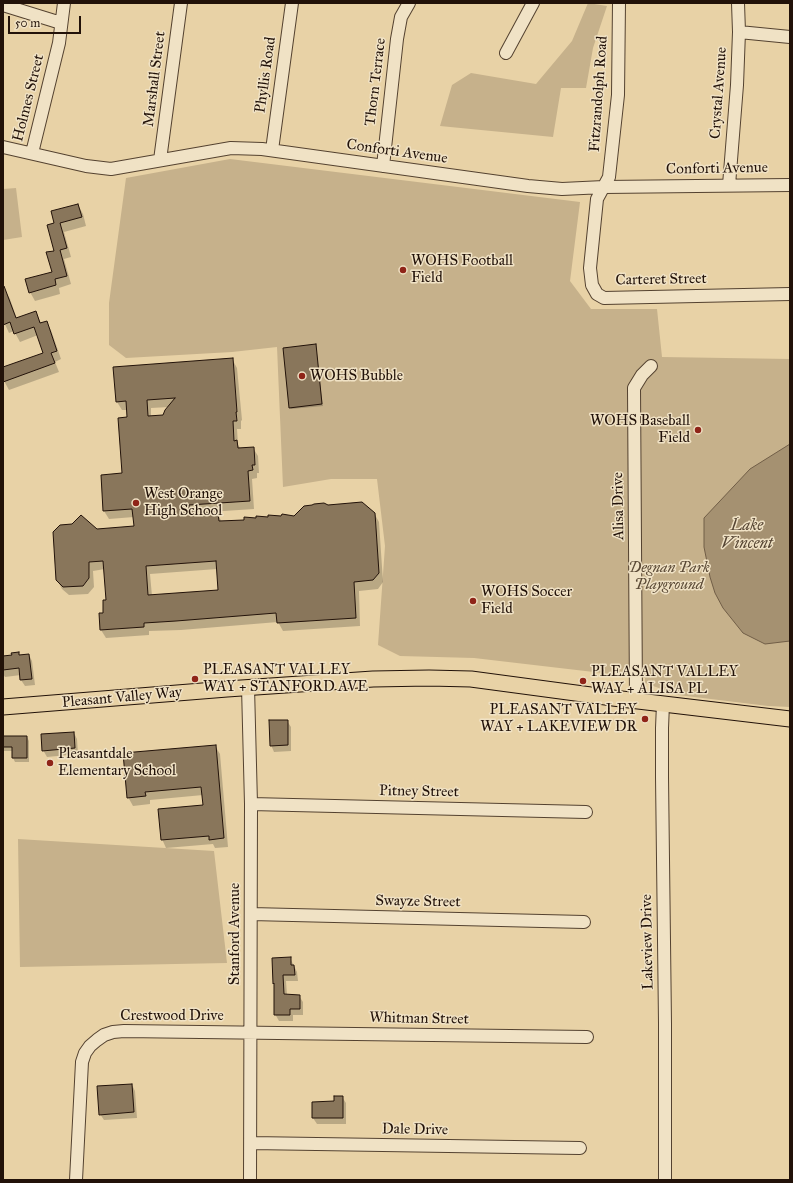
<!DOCTYPE html>
<style>
body{margin:0}
#map{position:relative;width:793px;height:1183px;overflow:hidden;background:#e8d2a6;font-family:"IM FELL Great Primer",serif}
canvas{display:block}
.frame{position:absolute;inset:0;border:4px solid #221209;pointer-events:none}
.scale{position:absolute;left:8px;top:16px;width:73px;height:18px;box-sizing:border-box;border:2px solid #221209;border-top:0;padding-left:5px;font-size:12px;line-height:14px;white-space:nowrap;color:#221209;-webkit-text-stroke:3px #f0e2c5;paint-order:stroke}
</style>
<div id="map">
<canvas width="793" height="1183"></canvas>
<div class="frame"></div>
<div class="scale">50 m</div>
</div>
<script>
const c = document.querySelector('canvas').getContext('2d');
c.lineJoin = 'round';
function fill(path, color) {
  c.fillStyle = color;
  c.fill(path, 'evenodd');
}
function shape(rows) {
  const path = new Path2D();
  for (const r of rows) {
    path.moveTo(r[0], r[1]);
    for (let i = 2; i < r.length; i += 2) path.lineTo(r[i], r[i + 1]);
  }
  return path;
}
function stroke(path, color, width, dash) {
  c.strokeStyle = color;
  c.lineWidth = width;
  c.lineCap = dash ? 'butt' : 'round';
  c.setLineDash(dash || []);
  c.stroke(path);
}
function label(font, color, halo, rows, align = 'center') {
  c.font = font + ' "IM FELL Great Primer",serif';
  c.lineWidth = 3;
  c.setLineDash([]);
  c.textBaseline = 'middle';
  c.strokeStyle = halo;
  c.fillStyle = color;
  for (const [text, x, y, turn = 0] of rows) {
    c.save();
    c.translate(x, y);
    c.rotate((+turn || 0) * Math.PI / 180);
    c.textAlign = isNaN(turn) ? turn : align;
    if (halo) c.strokeText(text, 0, 0);
    c.fillText(text, 0, 0);
    c.restore();
  }
}
const green = shape([
 [588,3,607,6,593,48,586,88,561,88,553,137,440,126,452,85,471,73,536,84,572,41],
 [230,159,580,202,570,281,591,309,657,309,662,357,790,359,790,707,768,706,678,695,645,683,645,678,474,658,400,656,378,645,385,546,377,479,331,479,283,487,277,347,232,352,126,358,109,345,109,303,126,178],
 [16,188,22,237,3,240,3,189],
 [18,839,214,851,227,963,20,967]
]);
const water = shape([
 [790,444,790,641,765,644,743,633,723,608,715,593,710,577,704,547,704,518,750,469,790,444]
]);
const shadow = shape([
 [78,205,83,214,86,226,64,232,71,257,64,259,71,284,59,288,60,294,35,301,30,292,53,273,55,251,55,223],
 [5,290,10,299,17,319,36,312,41,323,46,322,51,330,61,359,55,362,59,372,9,390,3,379,3,368,45,353,38,335,20,342,14,331,9,333,3,320,3,291],
 [315,345,323,406,291,409,290,408],
 [232,359,237,368,242,420,241,421,241,429,237,429,238,445,241,449,253,448,258,456,259,473,257,473,257,478,252,479,254,509,209,512,209,513,218,515,222,522,295,517,327,506,374,513,379,522,383,582,378,589,359,591,360,626,283,631,278,622,181,630,149,631,149,635,106,638,101,630,107,601,105,569,93,571,94,587,88,594,69,595,62,589,57,580,97,530,135,527,134,517,109,519,104,511,123,474,128,418,128,410,122,410,117,402],
 [169,407,164,416,151,416,151,408],
 [217,569,219,591,152,596,150,574],
 [18,653,20,656,29,655,32,661,35,685,25,686,21,680,21,675,5,677,3,674,3,657,13,656],
 [287,721,291,727,291,751,274,752,271,745],
 [74,733,77,739,78,754,47,757,43,750],
 [3,737,27,737,29,741,29,762,15,762,13,758,13,751,3,751],
 [215,746,220,754,228,847,215,848,213,844,166,848,162,839,204,806,203,795,150,800,150,804,133,806,128,797],
 [290,958,297,972,298,981,286,981,287,995,299,996,303,1002,303,1015,293,1015,293,1021,279,1021,275,1014,275,986,274,983,273,959],
 [132,1085,135,1091,137,1118,104,1120,100,1114],
 [342,1097,346,1103,346,1124,317,1124,313,1118]
]);
const building = shape([
 [78,204,82,217,60,223,67,248,60,250,67,276,55,279,56,285,29,293,25,279,52,272,46,252,54,251,47,225,54,223,51,211,78,204],
 [3,286,4,286,16,318,36,311,40,323,47,321,57,351,51,353,55,363,3,382,3,367,43,353,34,327,14,334,10,322,3,325,3,286],
 [316,344,322,404,289,408,283,348,316,344],
 [233,358,237,412,236,412,237,421,233,421,234,441,237,440,238,448,254,447,255,465,252,465,253,470,248,471,250,501,189,505,189,510,218,514,219,521,244,520,244,517,256,518,256,516,268,517,268,515,281,516,282,514,294,516,304,506,312,505,314,504,324,503,328,505,362,502,375,513,379,573,373,580,354,582,356,618,277,623,276,613,176,621,144,623,144,627,100,630,99,613,103,613,103,600,106,600,103,561,89,562,89,578,83,586,63,587,56,580,53,532,60,525,72,524,81,515,97,529,134,526,132,509,103,511,101,475,122,473,118,418,127,417,126,401,116,402,113,367,233,358],
 [175,398,165,410,163,415,148,416,147,400,175,398],
 [216,561,218,590,148,595,146,566,216,561],
 [19,652,19,655,29,654,32,679,20,680,19,668,3,670,3,656,12,655,11,653,19,652],
 [269,720,288,720,288,745,270,746,269,720],
 [74,732,75,748,42,751,41,734,74,732],
 [3,736,27,736,27,758,12,758,12,747,3,747,3,736],
 [216,745,224,838,209,840,209,836,161,840,158,809,203,805,201,787,145,792,146,796,127,798,123,753,216,745],
 [291,957,291,965,294,965,295,975,283,975,284,994,300,995,300,1009,290,1009,290,1015,274,1015,274,983,273,984,272,958,291,957],
 [132,1084,134,1112,99,1115,97,1086,132,1084],
 [334,1096,343,1096,343,1118,312,1118,312,1102,334,1101,334,1096]
]);
const minor = shape([
 [619,3,618,95,609,177,597,199,590,268,592,285,597,294,604,298,790,294],
 [3,5,61,23],
 [739,32,790,37],
 [506,53,533,3],
 [3,147,86,166,111,169,231,148,262,149,528,186,562,189,604,187,790,185],
 [272,150,292,3],
 [32,153,59,43,64,3],
 [160,160,181,3],
 [383,166,397,39,401,17,409,3],
 [729,185,737,85,739,32,738,3],
 [248,687,251,804,250,1180],
 [636,700,634,388,642,375,651,366],
 [663,704,662,728,662,777,665,1023,665,1180],
 [251,804,586,812],
 [251,914,584,922],
 [251,1143,580,1148],
 [76,1180,82,1062,85,1053,90,1046,97,1040,104,1035,113,1032,124,1031,587,1037]
]);
const major = shape([
 [3,707,227,689,373,679,429,678,471,679,613,698,790,719]
]);
const markers = [
 [403,270,4,"#8f2418"],
 [302,376,4,"#8f2418"],
 [698,430,4,"#8f2418"],
 [136,503,4,"#8f2418"],
 [473,601,4,"#8f2418"],
 [195,679,4,"#8f2418"],
 [583,681,4,"#8f2418"],
 [645,719,4,"#8f2418"],
 [50,763,4,"#8f2418"]
];
const streetNames = [
 ["Phyllis Road",266,75,-82],
 ["Marshall Street",155,79,-83],
 ["Thorn Terrace",376,82,-83],
 ["Crystal Avenue",719,93,-86],
 ["Fitzrandolph Road",599,94,-86],
 ["Holmes Street",29,98,-76],
 ["Conforti Avenue",397,152,8],
 ["Conforti Avenue",717,169,-1],
 ["Carteret Street",661,280,-1],
 ["Alisa Drive",619,506,-91],
 ["Pleasant Valley Way",122,698,-5],
 ["Pitney Street",419,792,1],
 ["Swayze Street",418,902,1],
 ["Stanford Avenue",235,934,-90],
 ["Lakeview Drive",648,942,-91],
 ["Crestwood Drive",172,1016],
 ["Whitman Street",419,1019,1],
 ["Dale Drive",415,1130,1]
];
const poiNames = [
 ["WOHS Football",411,261],
 ["Field",411,278],
 ["WOHS Bubble",310,376],
 ["WOHS Baseball",690,421,"right"],
 ["Field",690,438,"right"],
 ["West Orange",144,494],
 ["High School",144,511],
 ["WOHS Soccer",481,592],
 ["Field",481,609],
 ["PLEASANT VALLEY",203,670],
 ["WAY + STANFORD AVE",203,687],
 ["PLEASANT VALLEY",591,672],
 ["WAY + ALISA PL",591,689],
 ["PLEASANT VALLEY",637,710,"right"],
 ["WAY + LAKEVIEW DR",637,727,"right"],
 ["Pleasantdale",58,754],
 ["Elementary School",58,771]
];
const parkNames = [
 ["Degnan Park",669,568],
 ["Playground",669,585]
];
const waterNames = [
 ["Lake",747,526],
 ["Vincent",747,544]
];
fill(green, '#c6b18b');
fill(water, '#a59171');
stroke(water, '#715e47', 1);
fill(shadow, '#0003');
fill(building, '#89765b');
stroke(building, '#221209', 1);
stroke(minor, '#544230', 14);
stroke(major, '#221209', 17);
stroke(minor, '#f0e2c5', 12);
stroke(major, '#e8d2a6', 15);
for (const [x, y, r, color] of markers) {
  const dot = new Path2D();
  dot.arc(x, y, r, 0, 2 * Math.PI);
  c.fillStyle = color;
  c.fill(dot);
  stroke(dot, '#f0e2c5', 1.5);
}
label('15px', '#221209', '#f0e2c5', streetNames);
label('15px', '#221209', '#f0e2c5', poiNames, 'left');
label('italic 15px', '#5b4a36', '#f0e2c5', parkNames);
label('italic 16px', '#564533', '#f0e2c5', waterNames);
</script>
